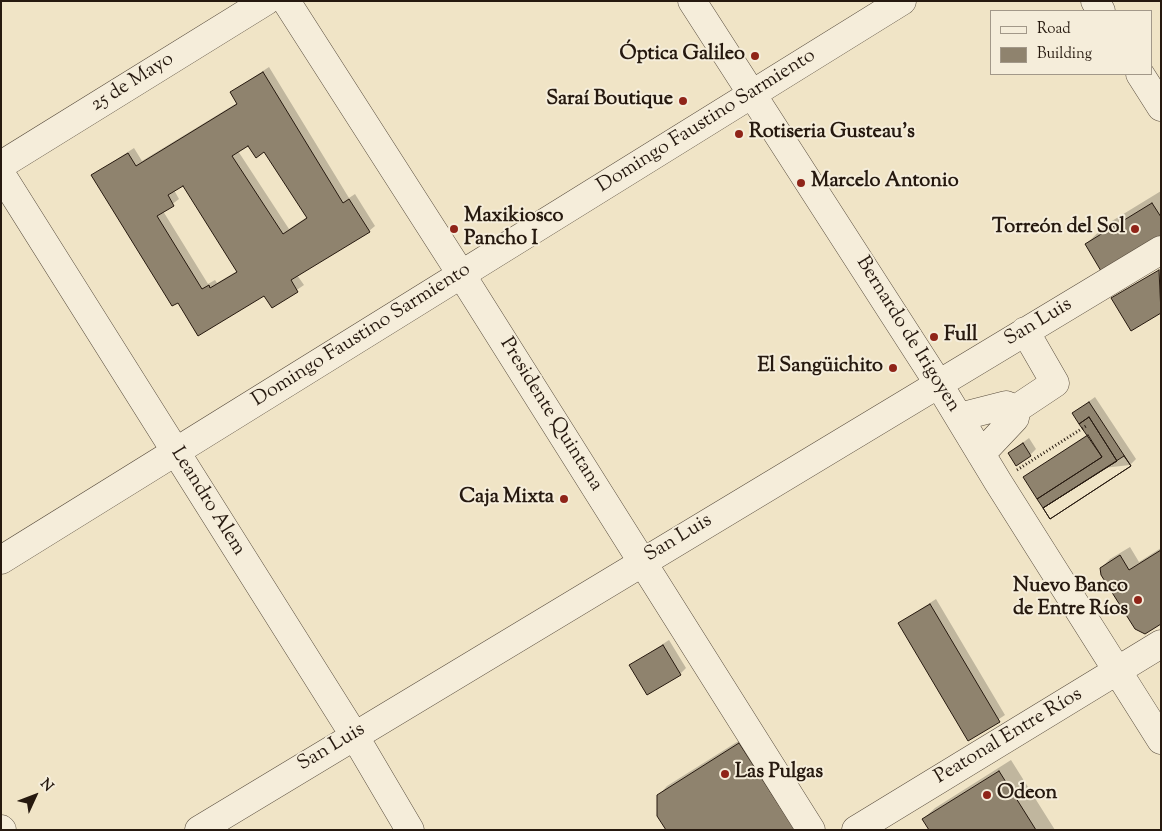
<!DOCTYPE html>
<meta charset="utf-8">
<style>
body{margin:0}
#map{position:relative;width:1162px;height:831px;overflow:hidden;background:#f0e4c6;font-family:"Sorts Mill Goudy",serif}
canvas{display:block}
.frame{position:absolute;inset:0;border:2px solid #26190f;pointer-events:none}
.legend{position:absolute;left:990px;top:10px;width:162px;height:65px;box-sizing:border-box;background:#f5edda;border:1px solid #a29889;margin:0;padding:6px 9px;list-style:none;font-size:15px;color:#26190f}
.legend li{display:flex;align-items:center;gap:10px;height:25px}
.legend b{width:25px;border:1px solid #a29889}
.north{position:absolute;left:10px;top:771px;width:50px;height:50px;-webkit-text-stroke:4px #f5edda;paint-order:stroke;rotate:47deg;font-size:14px;font-weight:700;line-height:20px;text-align:center;color:#26190f}
.north::after{content:'';display:block;margin:auto;width:18px;height:22px;background:#26190f;clip-path:polygon(50% 0,100% 100%,50% 72%,0 100%)}
</style>
<div id="map">
<canvas width="1162" height="831"></canvas>
<div class="frame"></div>
<ul class="legend">
<li><b style="height:6px;background:#f5edda"></b>Road</li>
<li><b style="height:14px;background:#8f836e"></b>Building</li>
</ul>
<div class="north">N</div>
</div>
<script>
const c = document.querySelector('canvas').getContext('2d');
c.lineJoin = 'round';
function fill(path, color) {
  c.fillStyle = color;
  c.fill(path, 'evenodd');
}
function shape(rows) {
  const path = new Path2D();
  for (const r of rows) {
    path.moveTo(r[0], r[1]);
    for (let i = 2; i < r.length; i += 2) path.lineTo(r[i], r[i + 1]);
  }
  return path;
}
function stroke(path, color, width, dash) {
  c.strokeStyle = color;
  c.lineWidth = width;
  c.lineCap = dash ? 'butt' : 'round';
  c.setLineDash(dash || []);
  c.stroke(path);
}
function label(font, color, halo, rows, align = 'center') {
  c.font = font + ' "Sorts Mill Goudy",serif';
  c.lineWidth = 4;
  c.setLineDash([]);
  c.textBaseline = 'middle';
  c.strokeStyle = halo;
  c.fillStyle = color;
  for (const [text, x, y, turn = 0] of rows) {
    c.save();
    c.translate(x, y);
    c.rotate((+turn || 0) * Math.PI / 180);
    c.textAlign = isNaN(turn) ? turn : align;
    if (halo) c.strokeText(text, 0, 0);
    c.fillText(text, 0, 0);
    c.restore();
  }
}
const shadow = shape([
 [269,67,349,198,355,194,375,226,369,231,297,275,304,285,272,307,264,294,178,301,93,175,134,148,142,161,237,103,231,92],
 [248,144,264,151,307,217,289,229,238,151],
 [184,184,237,271,217,283,215,280,208,284,163,211,179,199,174,190],
 [1161,191,1161,239,1086,244,1107,224],
 [1161,269,1161,312,1115,296],
 [1095,397,1136,459,1130,465,1024,477,1088,434,1073,413],
 [1029,438,1036,449,1030,455,1009,453],
 [1130,547,1139,562,1161,548,1161,623,1101,568,1110,559],
 [936,599,1005,715,969,739,899,623],
 [669,640,686,668,680,674,631,665],
 [748,735,804,819,658,796,667,786],
 [1011,760,1055,830,930,830,923,819,935,808]
]);
const building = shape([
 [263,72,343,203,349,199,370,232,291,280,298,292,272,308,264,296,198,336,178,303,172,306,91,175,128,153,136,166,237,104,230,92,263,72],
 [248,146,256,158,264,152,307,218,283,234,232,156,248,146],
 [183,186,237,272,210,288,209,285,202,289,157,216,174,206,168,195,183,186],
 [1152,203,1161,217,1161,241,1104,276,1085,244,1152,203],
 [1159,270,1161,313,1131,331,1111,298,1159,270],
 [1089,402,1131,466,1050,519,1043,508,1117,461,1089,417,1079,424,1072,413,1089,402],
 [1089,417,1117,461,1043,508,1037,499,1102,457,1079,424,1089,417],
 [1088,435,1102,457,1037,499,1023,477,1088,435],
 [1023,443,1031,456,1016,466,1008,453,1023,443],
 [1124,456,1131,466,1050,519,1043,508,1124,456],
 [1161,550,1161,624,1145,634,1135,629,1101,575,1100,568,1120,555,1129,570,1161,550],
 [930,604,1000,722,968,741,898,623,930,604],
 [663,645,681,675,647,695,629,665,663,645],
 [739,743,795,830,666,830,657,816,657,795,739,743],
 [999,771,1036,830,929,830,922,819,999,771]
]);
const path = shape([
 [1017,470,1086,426]
]);
const minor = shape([
 [286,1,461,274,811,830],
 [692,1,938,383,998,482,1161,740],
 [1095,1,1101,11],
 [1140,74,1161,107],
 [1,165,266,1],
 [1,174,354,735,410,830],
 [1016,409,1055,383,1025,331],
 [959,417,1006,405,1016,409,1015,418,981,454],
 [1,560,902,1],
 [1,829,2,830],
 [199,830,1161,250],
 [856,830,1161,644]
]);
const markers = [
 [755,56,5,"#8f2418"],
 [683,101,5,"#8f2418"],
 [739,134,5,"#8f2418"],
 [801,183,5,"#8f2418"],
 [454,229,5,"#8f2418"],
 [1135,229,5,"#8f2418"],
 [934,337,5,"#8f2418"],
 [893,368,5,"#8f2418"],
 [564,499,5,"#8f2418"],
 [1138,600,5,"#8f2418"],
 [725,774,5,"#8f2418"],
 [987,795,5,"#8f2418"]
];
const poiNames = [
 ["Óptica Galileo",745,56],
 ["Saraí Boutique",673,101],
 ["Rotiseria Gusteau's",749,134,"left"],
 ["Marcelo Antonio",811,183,"left"],
 ["Maxikiosco",464,218,"left"],
 ["Pancho I",464,241,"left"],
 ["Torreón del Sol",1125,229],
 ["Full",944,337,"left"],
 ["El Sangüichito",883,368],
 ["Caja Mixta",554,499],
 ["Nuevo Banco",1128,588],
 ["de Entre Ríos",1128,611],
 ["Las Pulgas",735,774,"left"],
 ["Odeon",997,795,"left"]
];
const streetNames = [
 ["25 de Mayo",133,83,-32],
 ["Domingo Faustino Sarmiento",707,122,-32],
 ["San Luis",1039,323,-31],
 ["Bernardo de Irigoyen",907,335,58],
 ["Domingo Faustino Sarmiento",362,336,-32],
 ["Presidente Quintana",550,415,58],
 ["Leandro Alem",207,502,58],
 ["San Luis",679,539,-31],
 ["Peatonal Entre Ríos",1009,737,-31],
 ["San Luis",332,748,-31]
];
fill(shadow, '#0003');
fill(building, '#8f836e');
stroke(building, '#26190f', 1);
stroke(minor, '#584c3d', 29);
stroke(path, '#26190f', 3, [1, 2.5]);
stroke(minor, '#f5edda', 28);
for (const [x, y, r, color] of markers) {
  const dot = new Path2D();
  dot.arc(x, y, r, 0, 2 * Math.PI);
  c.fillStyle = color;
  c.fill(dot);
  stroke(dot, '#f5edda', 2);
}
label('bold 20px', '#26190f', '#f5edda', poiNames, 'right');
label('20px', '#26190f', '#f5edda', streetNames);
</script>
